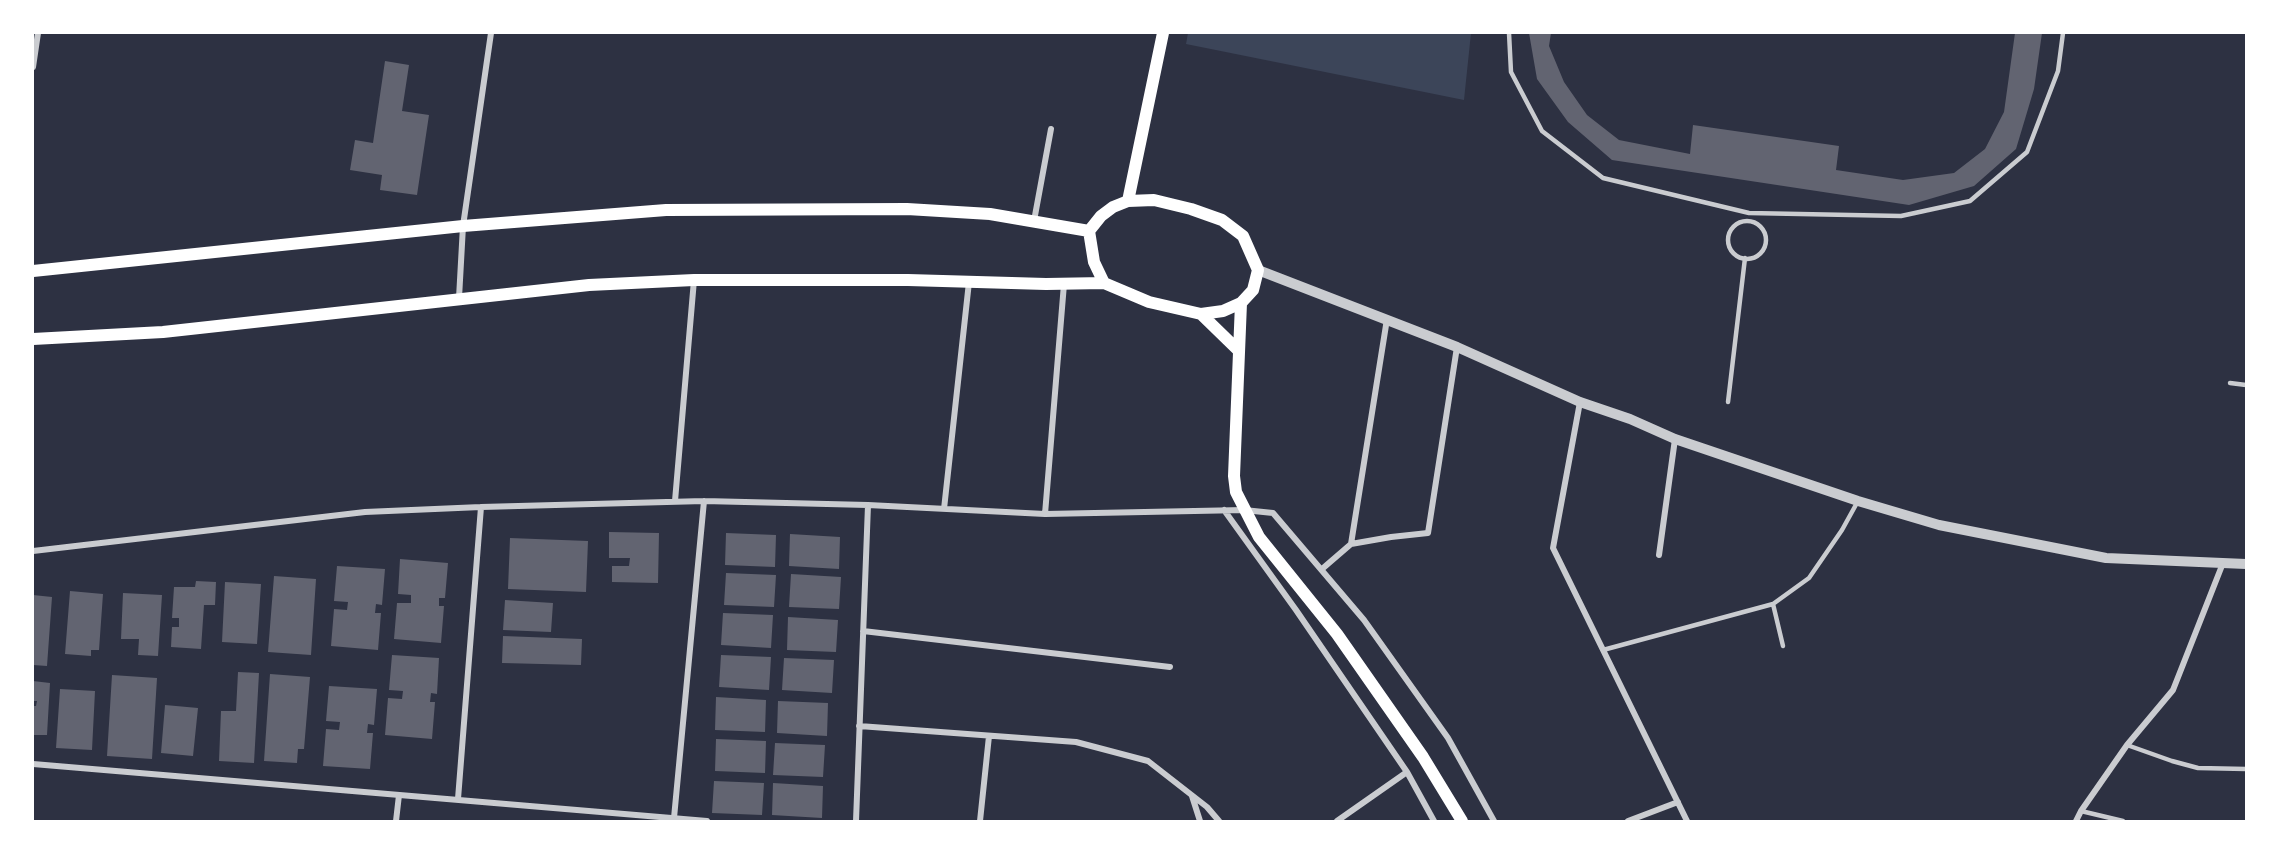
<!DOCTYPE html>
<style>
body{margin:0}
#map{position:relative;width:2279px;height:854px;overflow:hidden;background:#2d3142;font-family:"Golos Text",sans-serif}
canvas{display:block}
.frame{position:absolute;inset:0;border:34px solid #fff;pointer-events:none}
</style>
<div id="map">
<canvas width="2279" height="854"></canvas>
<div class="frame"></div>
</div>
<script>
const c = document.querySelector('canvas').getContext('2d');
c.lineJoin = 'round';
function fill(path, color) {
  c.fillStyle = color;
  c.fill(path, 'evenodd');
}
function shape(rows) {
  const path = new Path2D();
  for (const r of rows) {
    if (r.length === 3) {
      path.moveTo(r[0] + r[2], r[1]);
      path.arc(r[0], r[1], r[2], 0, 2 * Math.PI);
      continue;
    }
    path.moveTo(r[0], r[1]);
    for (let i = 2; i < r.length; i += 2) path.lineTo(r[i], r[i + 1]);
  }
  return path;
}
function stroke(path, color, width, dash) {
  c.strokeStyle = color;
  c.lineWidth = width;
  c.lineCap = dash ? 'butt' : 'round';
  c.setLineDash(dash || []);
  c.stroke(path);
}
const green = shape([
 [1188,33,1471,33,1464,100,1186,44]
]);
const building = shape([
 [1529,33,1551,33,1549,46,1564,82,1587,115,1619,140,1690,154,1693,125,1839,146,1836,170,1903,180,1954,173,1985,149,2004,112,2015,33,2042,33,2034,89,2016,149,1974,186,1909,205,1612,160,1568,122,1537,79],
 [385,61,409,65,402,111,429,115,417,195,380,190,382,175,350,170,355,140,373,143],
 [609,532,659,533,658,583,612,582,612,566,629,566,630,558,609,558],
 [726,533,776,535,775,567,725,565],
 [790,534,840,537,839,569,789,566],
 [510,538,588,541,586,592,508,589],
 [400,559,448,563,445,598,439,598,439,606,444,606,441,643,394,639,397,603,411,603,411,595,398,594],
 [337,566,385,569,382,605,376,604,375,613,381,613,378,650,331,646,334,609,347,610,348,602,334,601],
 [726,573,776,575,774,607,724,605],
 [791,574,841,577,839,609,789,607],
 [274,576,316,579,311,655,268,652],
 [196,581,216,582,215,605,204,605,201,649,171,647,172,627,179,627,179,618,172,618,174,587,195,587],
 [225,582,261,584,257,644,222,642],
 [70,591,103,594,99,650,91,650,91,656,65,654],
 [123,593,162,595,158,656,138,655,139,639,121,639],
 [33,595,52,597,47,666,33,665],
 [505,600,553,603,551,632,503,630],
 [723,613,773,615,771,648,721,645],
 [788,617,838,620,836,652,787,650],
 [503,636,582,639,581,665,502,663],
 [392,655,439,658,437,694,431,693,430,702,435,702,432,739,385,735,388,698,402,699,403,691,389,690],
 [721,655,771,657,769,690,719,687],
 [784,658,834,660,832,693,782,690],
 [238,672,259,673,254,763,219,761,221,711,236,711],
 [270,674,310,677,304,749,298,749,297,763,264,761],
 [112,675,157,678,152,759,107,756],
 [33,681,50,683,47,735,33,735,33,706,36,706,37,701,33,701],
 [329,686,377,689,374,725,368,724,367,733,373,733,370,769,323,766,326,729,339,730,340,722,326,721],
 [60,689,95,691,92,750,56,748],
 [716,697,766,700,765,732,715,730],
 [778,701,828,703,827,736,777,733],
 [165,705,198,708,193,756,161,753],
 [716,739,766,741,765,773,715,771],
 [775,743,825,745,823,777,773,775],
 [714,781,764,783,762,815,712,813],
 [773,783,823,786,822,818,772,815]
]);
const service = shape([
 [1509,33,1511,72,1542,131,1603,178,1749,213,1901,216,1970,201,2027,152,2058,71,2063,33],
 [1747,240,19],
 [2230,383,2246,385],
 [1728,402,1745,258],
 [1773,604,1783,646],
 [1603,650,1773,604,1809,578,1842,530,1858,501],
 [2127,745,2172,761,2198,768,2246,769],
 [2081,811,2123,821]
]);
const minor = shape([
 [33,67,38,33],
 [1034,221,1051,129],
 [459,298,463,226,491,33],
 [1580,402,1553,548,1687,821],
 [675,501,694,280],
 [944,509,969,282],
 [1224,510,1296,610,1407,772,1434,821],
 [1045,514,1064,284],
 [1351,544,1387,319],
 [33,551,365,512,481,507,704,501,868,505,1045,514,1244,510,1273,513,1364,620,1448,738,1494,821],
 [1659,555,1675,439],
 [1322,569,1351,544,1391,537,1428,533,1457,347],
 [863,631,1170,667],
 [859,726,1076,742,1148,761,1207,807,1219,821],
 [33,764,707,821],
 [1192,796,1200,821],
 [458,799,481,507],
 [674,818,704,501],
 [396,821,399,795],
 [856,821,868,505],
 [980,821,989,736],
 [1337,821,1407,772],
 [1628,821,1678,802],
 [2076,821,2081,811,2127,745,2173,690,2223,563]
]);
const tertiary = shape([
 [1258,270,1457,347,1580,402,1630,419,1675,439,1858,501,1939,525,2106,558,2246,564]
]);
const secondary = shape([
 [1154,200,1191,209,1222,220,1243,236,1258,270,1253,290,1241,303,1223,311,1201,314,1149,302,1104,283,1094,262,1089,231,1101,216,1113,207,1128,201,1154,200],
 [1128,201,1163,33],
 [33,271,463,226,666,210,907,209,990,214,1089,231],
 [1241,303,1234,476,1236,492,1259,537,1337,634,1423,757,1462,821],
 [1201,314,1239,351],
 [33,339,163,332,589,285,694,280,908,280,1046,284,1104,283]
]);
fill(green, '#3c4559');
fill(building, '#626471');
stroke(service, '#caccd0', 4.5);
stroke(minor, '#caccd0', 6);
stroke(tertiary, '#caccd0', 10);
stroke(secondary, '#fff', 12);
</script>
